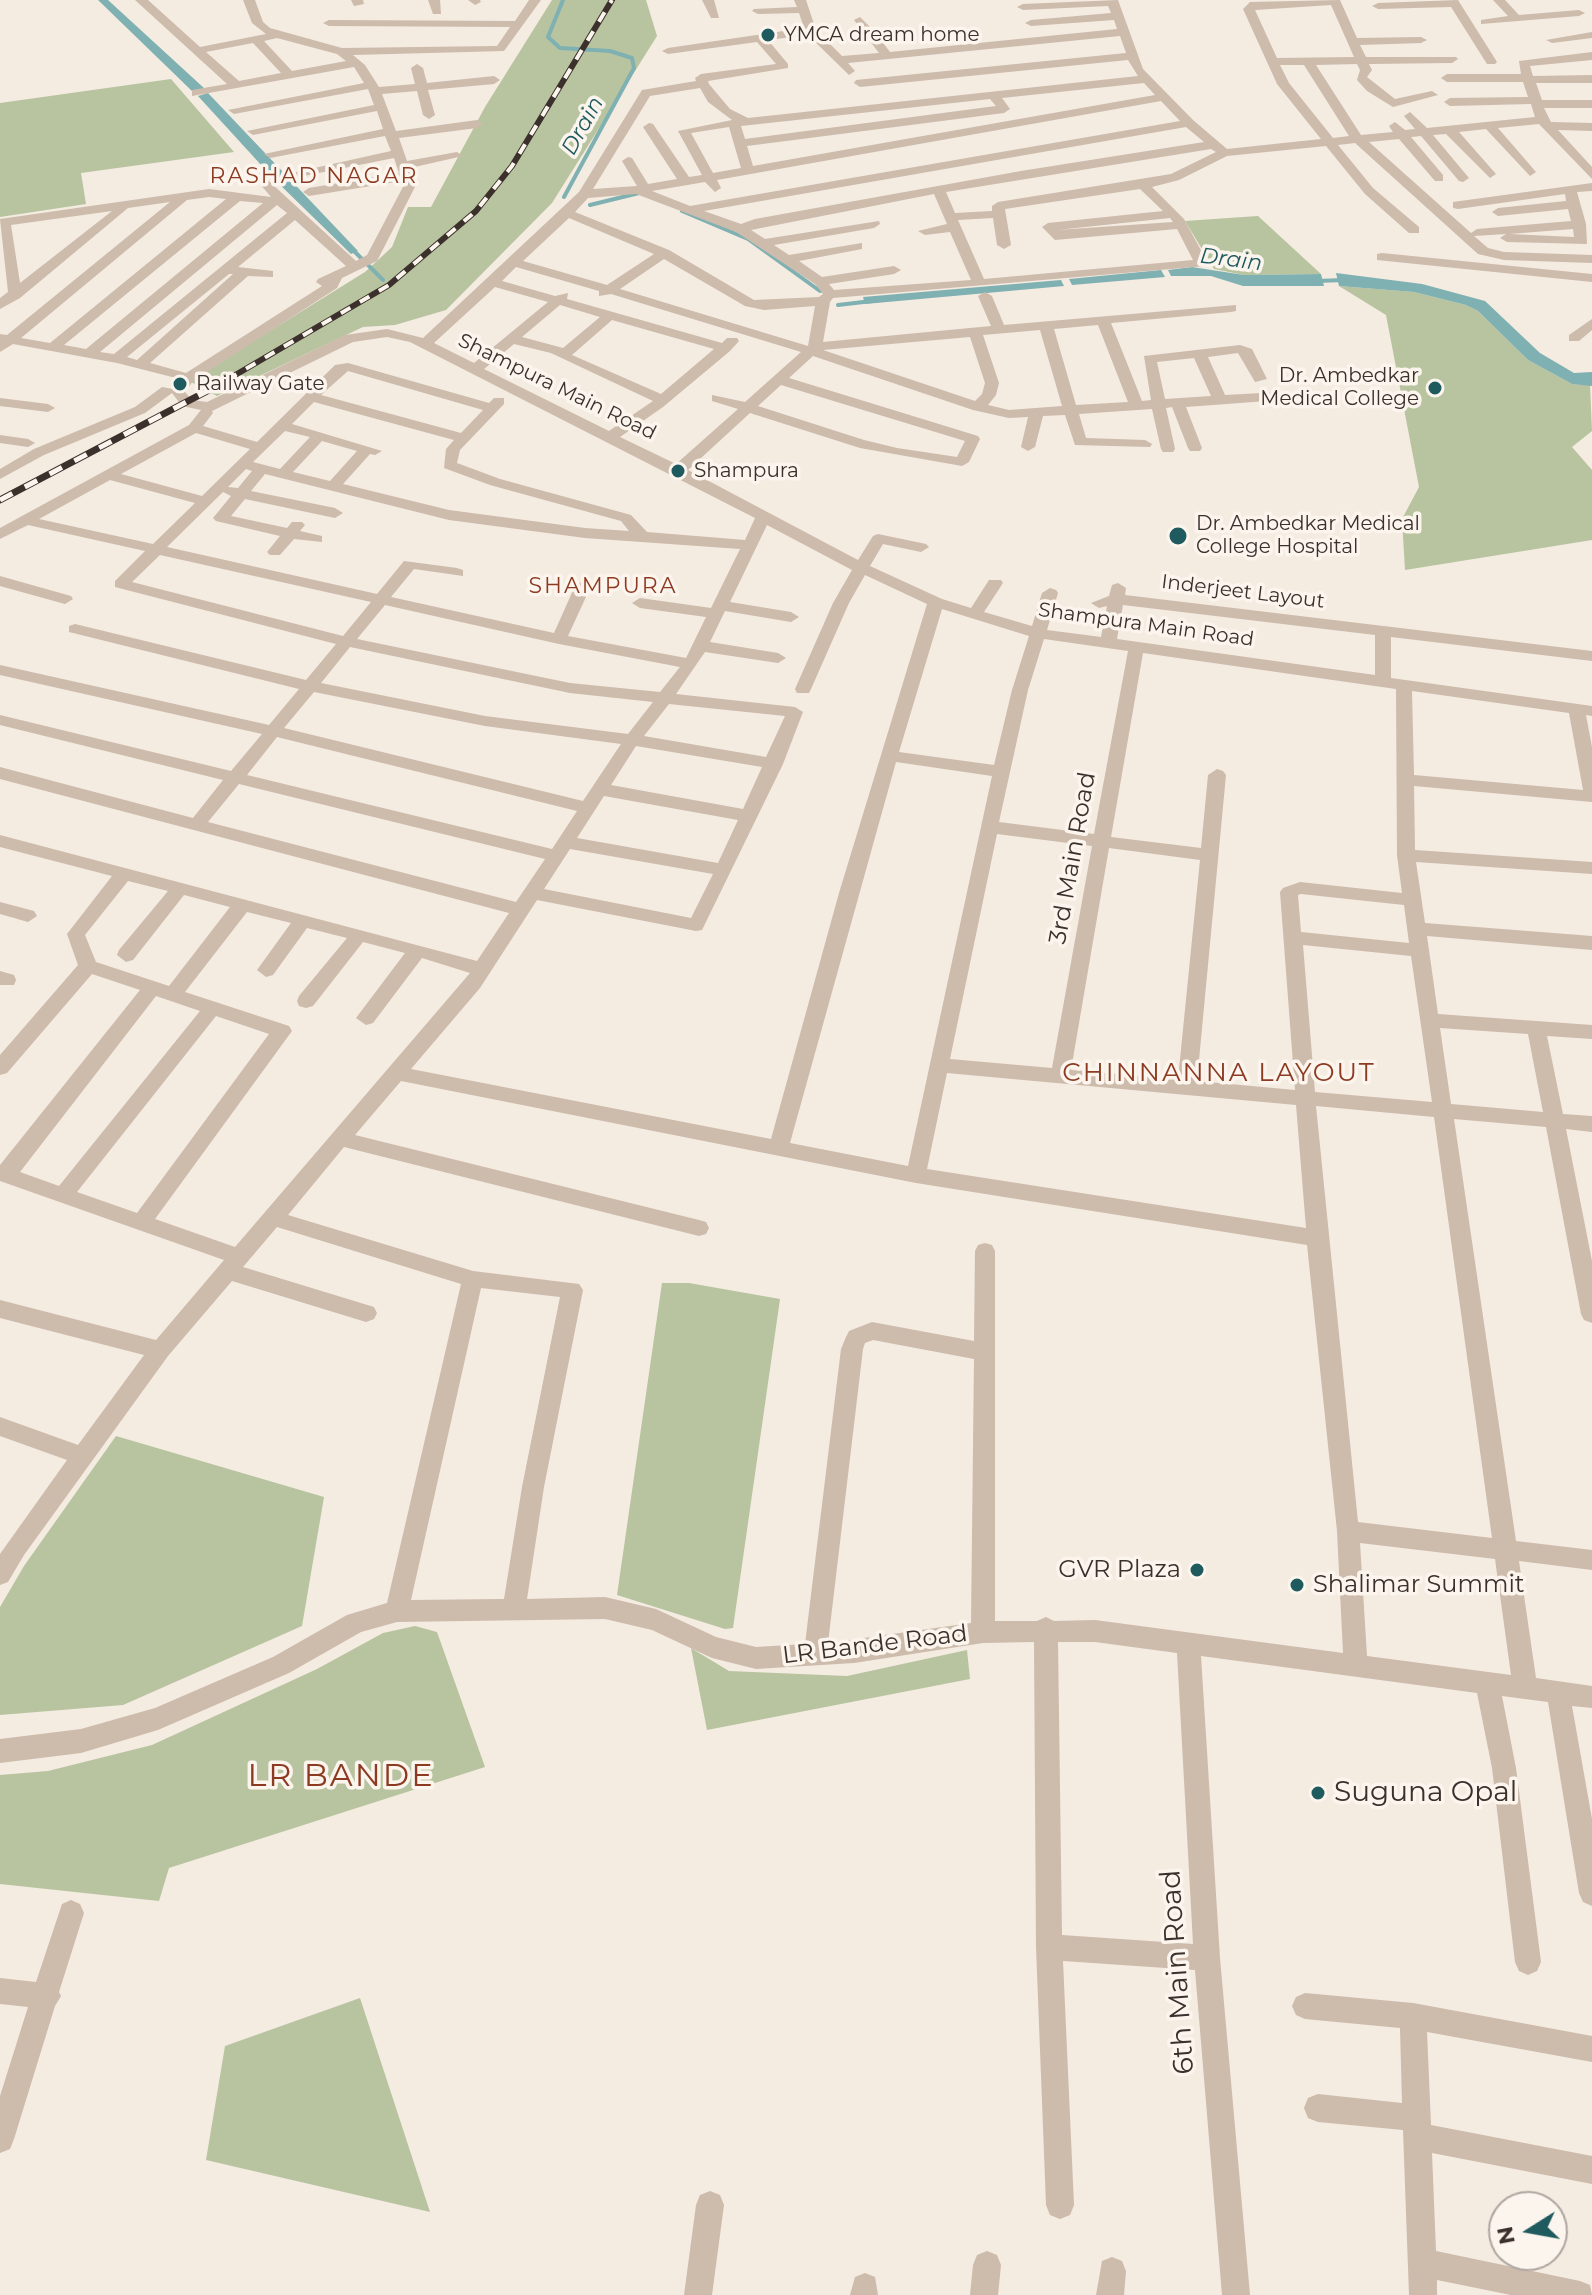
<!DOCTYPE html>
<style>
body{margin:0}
#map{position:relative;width:1592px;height:2295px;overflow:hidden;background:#f4ebe1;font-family:Montserrat,sans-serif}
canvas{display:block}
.north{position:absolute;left:1488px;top:2191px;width:80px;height:80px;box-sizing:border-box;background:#fbf5ee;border:2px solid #aea6a0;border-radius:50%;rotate:259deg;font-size:22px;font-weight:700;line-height:32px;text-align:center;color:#3b302b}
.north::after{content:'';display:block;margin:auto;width:28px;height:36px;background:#1f5a5e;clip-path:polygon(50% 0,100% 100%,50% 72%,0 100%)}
</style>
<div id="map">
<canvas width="1592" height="2295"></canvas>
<div class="north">N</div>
</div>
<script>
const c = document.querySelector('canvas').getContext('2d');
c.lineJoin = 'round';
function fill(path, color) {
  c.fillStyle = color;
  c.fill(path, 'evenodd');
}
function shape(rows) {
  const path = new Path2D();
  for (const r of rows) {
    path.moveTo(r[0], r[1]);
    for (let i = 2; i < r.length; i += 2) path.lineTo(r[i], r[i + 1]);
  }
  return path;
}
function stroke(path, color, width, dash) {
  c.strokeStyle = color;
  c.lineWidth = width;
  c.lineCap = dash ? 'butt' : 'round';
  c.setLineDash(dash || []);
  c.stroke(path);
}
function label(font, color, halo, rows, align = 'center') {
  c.font = font + ' Montserrat,sans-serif';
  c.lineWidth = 7;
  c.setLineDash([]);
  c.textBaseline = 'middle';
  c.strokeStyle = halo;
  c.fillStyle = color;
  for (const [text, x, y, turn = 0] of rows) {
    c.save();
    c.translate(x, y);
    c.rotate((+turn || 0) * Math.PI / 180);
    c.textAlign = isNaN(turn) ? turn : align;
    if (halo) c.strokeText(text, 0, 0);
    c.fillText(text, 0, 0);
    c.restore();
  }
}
const green = shape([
 [552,0,646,0,657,36,552,203,446,310,395,325,363,327,217,396,189,381,365,272,392,247,408,207,431,207,485,107],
 [171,79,234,152,81,173,86,204,0,217,0,103],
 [1258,216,1321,274,1244,275,1214,269,1185,221],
 [1339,286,1414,292,1466,305,1478,311,1528,360,1572,384,1590,385,1592,431,1572,447,1592,470,1592,540,1405,570,1402,519,1419,487,1386,315],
 [662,1283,689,1283,780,1299,733,1628,725,1629,617,1595],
 [116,1436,324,1497,302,1626,123,1705,0,1715,0,1607,24,1566],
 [415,1626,437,1632,485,1767,169,1868,159,1901,0,1884,0,1775,48,1771,152,1745,317,1669,383,1633],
 [691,1648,729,1671,847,1676,967,1650,970,1679,707,1730],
 [360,1998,430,2212,206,2160,225,2046]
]);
const water = shape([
 [98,0,108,0,205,89,193,92],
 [208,93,358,251,351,254,273,178,198,96],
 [1192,267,1244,275,1321,274,1324,286,1243,286,1211,276,1171,276,1168,270],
 [1161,270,1165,277,1072,285,1069,279],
 [1336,273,1422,284,1485,301,1540,353,1574,373,1592,372,1592,386,1572,384,1528,360,1478,311,1466,305,1414,292,1339,286],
 [1061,280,1064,286,865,304,863,297]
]);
const stream = shape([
 [563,0,548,37,560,48,610,51,632,58,634,68,564,197],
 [590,205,639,193],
 [682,211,748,239,820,291],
 [351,248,383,280],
 [1316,281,1345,280],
 [838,305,872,301]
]);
const minor = shape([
 [135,0,148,0,200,47,266,34,252,23,243,0,255,0,263,22,270,28,342,48,497,46,510,27,329,26,323,23,329,20,515,21,529,0,541,0,504,51,353,55,365,65,379,87,415,84,411,68,417,64,423,68,427,83,494,76,500,80,494,84,428,90,435,115,429,119,423,115,417,91,382,94,396,131,477,120,483,124,477,128,399,138,407,161,457,152,463,156,410,168,416,185,377,261,342,278,337,288,193,381,185,392,192,400,207,402,345,335,387,329,423,338,579,192,642,90,696,81,695,78,701,74,776,64,757,42,668,54,662,51,668,48,804,28,799,13,758,14,752,11,754,9,797,7,794,0,806,0,816,30,842,56,879,53,854,20,860,17,876,33,912,29,912,33,880,39,890,52,1117,29,1114,20,1031,26,1025,23,1031,20,1111,13,1108,6,1023,10,1017,7,1023,4,1118,0,1143,69,1193,120,1227,149,1321,139,1277,84,1243,9,1250,2,1340,0,1357,38,1421,37,1427,40,1421,43,1360,45,1366,57,1456,57,1458,59,1452,63,1369,64,1372,70,1367,77,1395,99,1432,91,1438,95,1393,107,1367,91,1357,80,1360,70,1357,64,1316,65,1361,135,1393,132,1389,126,1395,122,1405,130,1415,129,1404,116,1410,112,1427,128,1535,117,1531,104,1450,106,1444,102,1450,98,1528,97,1523,82,1447,82,1441,78,1447,74,1521,74,1519,61,1592,52,1592,60,1530,66,1533,76,1592,75,1592,83,1536,83,1542,100,1592,100,1592,108,1544,108,1551,122,1592,123,1592,131,1558,130,1592,167,1592,179,1539,124,1498,128,1536,172,1530,176,1486,129,1459,132,1496,174,1490,178,1446,134,1433,135,1469,178,1463,182,1459,181,1421,136,1411,137,1443,175,1443,181,1435,181,1399,139,1369,142,1471,233,1477,229,1571,221,1568,209,1498,216,1492,212,1498,208,1566,201,1565,194,1458,209,1453,208,1453,202,1592,183,1592,191,1577,192,1586,224,1587,244,1507,242,1500,238,1506,234,1474,236,1488,248,1504,252,1592,255,1592,263,1504,260,1478,254,1355,143,1338,145,1373,188,1419,227,1419,233,1409,233,1365,194,1326,146,1227,156,1179,180,1152,187,1184,219,1208,263,1206,266,833,298,830,302,823,342,991,326,978,296,985,292,992,296,1004,325,1236,305,1236,311,1231,312,1111,323,1142,401,1151,400,1144,356,1240,345,1252,349,1267,379,1255,382,1238,353,1208,357,1225,395,1280,392,1287,396,1280,400,1186,407,1202,448,1200,451,1190,451,1188,448,1172,407,1166,408,1175,449,1173,452,1163,452,1161,449,1152,409,1079,414,1086,438,1145,440,1152,444,1150,447,1075,445,1065,415,1043,416,1035,447,1028,451,1021,447,1028,417,1009,418,973,410,813,356,789,378,978,436,980,439,969,462,962,466,860,448,750,413,688,470,858,560,873,536,878,534,926,544,929,547,921,552,883,544,870,566,942,599,971,608,989,580,1001,580,1003,583,984,612,1032,626,1042,593,1050,588,1056,590,1058,593,1047,630,1101,637,1107,606,1099,608,1091,603,1109,596,1112,585,1118,583,1126,588,1125,595,1592,651,1592,661,1391,637,1391,678,1592,706,1592,716,1586,715,1592,747,1592,802,1414,786,1415,850,1592,862,1592,874,1416,862,1425,923,1592,936,1592,950,1427,936,1438,1014,1592,1025,1592,1039,1547,1036,1563,1114,1592,1116,1592,1132,1566,1129,1592,1261,1592,1323,1584,1320,1581,1314,1546,1127,1454,1119,1516,1541,1592,1550,1592,1570,1519,1561,1536,1678,1592,1686,1592,1708,1572,1706,1592,1819,1592,1906,1583,1902,1579,1893,1548,1702,1502,1696,1516,1768,1541,1962,1537,1971,1528,1975,1519,1971,1515,1962,1492,1768,1477,1693,1201,1656,1220,1958,1250,2295,1222,2295,1195,1970,1063,1961,1074,2205,1070,2215,1060,2219,1050,2215,1046,2205,1036,1947,1034,1642,983,1643,854,1663,756,1669,712,1658,652,1630,605,1619,397,1622,361,1632,289,1673,158,1730,81,1753,0,1763,0,1739,81,1729,155,1708,273,1657,347,1615,387,1603,461,1284,277,1227,243,1267,374,1307,377,1313,374,1319,366,1322,232,1281,168,1356,24,1555,8,1582,0,1585,0,1554,67,1460,0,1436,0,1417,78,1445,144,1355,0,1318,0,1300,156,1340,224,1260,0,1181,0,1165,140,990,92,974,7,1073,0,1075,0,1055,78,965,67,934,112,876,0,847,0,835,477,961,509,913,0,779,0,767,193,818,223,780,0,725,0,715,231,771,262,734,0,675,0,665,269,725,299,689,69,632,69,626,75,624,306,680,336,644,115,587,115,581,145,551,28,525,0,539,0,528,189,425,201,410,182,406,172,393,145,413,44,455,0,479,0,469,34,449,135,407,162,387,173,389,180,379,117,363,13,344,0,352,0,334,7,335,170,202,128,208,20,298,0,309,0,298,8,292,0,219,209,189,271,197,254,177,260,173,356,261,367,255,404,185,402,181,309,196,303,192,309,188,399,173,394,158,289,179,283,175,391,151,385,136,270,158,264,154,383,129,377,111,253,135,247,131,374,105,368,89,234,114,228,110,364,83,354,67,192,96,192,90,227,84,135,0],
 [1331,5,1354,57,1277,58,1255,10,1331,5],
 [808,35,849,75,855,71,848,63,1120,36,1126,53,856,80,854,83,860,87,1128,60,1138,76,748,118,730,109,709,84,708,81,788,68,788,64,768,40,808,35],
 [277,38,337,54,346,61,292,71,264,41,277,38],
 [253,43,281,73,239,81,206,52,253,43],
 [1280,65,1304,65,1349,136,1333,138,1289,83,1280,65],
 [1144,83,1155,95,753,166,747,146,1004,113,1010,109,1002,98,1144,83],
 [700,88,708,102,732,120,678,131,702,175,689,177,653,124,649,123,643,127,677,179,648,184,632,158,628,157,622,161,637,186,593,189,650,96,700,88],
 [990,99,996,106,745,139,741,126,990,99],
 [1161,101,1180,121,690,206,652,191,705,182,715,192,721,188,717,180,1161,101],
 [729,127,741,168,713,173,691,133,729,127],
 [1186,127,1204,142,1021,171,755,219,741,224,704,211,1186,127],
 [1211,149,1216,152,1171,174,998,202,992,206,992,211,955,213,946,192,1211,149],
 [1140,189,1163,211,1048,223,1042,227,1055,240,1177,229,1193,260,984,279,958,220,993,218,997,245,1004,249,1011,245,1005,209,1140,189],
 [636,194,736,232,815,284,823,294,819,297,754,300,669,250,575,212,588,198,636,194],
 [934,194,947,224,918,231,925,235,950,232,971,280,834,290,829,284,894,274,901,270,894,266,822,277,799,261,862,249,862,243,789,255,774,245,874,228,880,224,879,221,765,239,751,230,934,194],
 [209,197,226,199,50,343,21,338,187,200,209,197],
 [240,201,263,203,86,349,64,345,240,201],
 [277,205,287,213,114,354,100,352,277,205],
 [112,211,20,283,11,225,112,211],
 [569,218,654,254,607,285,523,261,569,218],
 [1170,218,1173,222,1057,230,1170,218],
 [295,220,346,266,318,279,316,282,322,286,186,373,150,363,248,276,273,277,273,271,238,267,295,220],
 [1573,229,1574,237,1509,234,1573,229],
 [664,259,745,306,764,310,815,306,808,346,620,289,664,259],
 [516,267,599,291,599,296,611,294,801,352,745,402,712,395,712,401,738,409,676,464,620,437,663,407,730,351,739,341,737,338,727,338,722,343,567,299,568,293,555,296,502,281,516,267],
 [229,274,233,274,137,360,127,357,229,274],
 [495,287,548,302,474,363,434,343,495,287],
 [560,305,600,317,563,348,522,337,560,305],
 [612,320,714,349,661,394,572,355,612,320],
 [1098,325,1128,402,1076,405,1054,329,1098,325],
 [1040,330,1062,406,1009,410,988,405,996,395,999,383,983,335,1040,330],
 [387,337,410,342,755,518,745,540,647,532,631,515,500,479,457,463,460,450,504,404,504,398,494,398,489,403,348,363,335,365,257,442,203,426,213,413,212,411,353,342,387,337],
 [970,337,985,383,982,394,975,401,823,350,970,337],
 [514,344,551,353,653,401,609,431,484,369,514,344],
 [1194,358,1211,396,1165,399,1157,362,1194,358],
 [348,371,483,410,461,433,321,395,348,371],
 [781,385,965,441,957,457,897,448,864,440,758,406,781,385],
 [314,402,454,440,446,449,444,468,490,485,621,521,629,531,585,528,449,510,343,484,370,454,375,455,382,451,292,424,314,402],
 [285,431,310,437,280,469,253,462,285,431],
 [196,433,250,449,202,496,121,474,196,433],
 [322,441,357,451,330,481,293,472,322,441],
 [246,469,252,471,238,488,228,487,246,469],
 [265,474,449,520,585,538,740,549,711,608,640,598,632,603,640,608,706,617,686,658,568,636,591,586,583,581,575,586,554,633,391,597,414,569,463,576,463,570,457,568,404,561,377,594,167,547,223,492,231,496,213,518,216,521,280,536,267,552,270,555,280,555,294,539,322,542,322,536,300,531,305,525,302,522,292,522,287,528,231,516,245,499,335,518,343,513,335,508,251,491,265,474],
 [110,480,195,503,153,544,39,519,110,480],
 [767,525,852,570,833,603,795,689,797,693,809,693,811,689,849,603,865,575,927,604,839,893,771,1139,411,1069,480,988,537,900,696,931,702,930,783,764,803,712,795,707,676,694,705,652,778,663,786,658,778,653,710,642,725,611,791,622,799,617,791,612,730,602,767,525],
 [160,555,371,602,343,636,132,582,160,555],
 [385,605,559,644,680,667,660,692,570,683,357,639,385,605],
 [1123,605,1375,635,1375,675,1117,639,1123,605],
 [942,609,1029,636,1012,690,994,765,899,752,942,609],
 [1044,639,1128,651,1094,834,999,822,1028,690,1044,639],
 [350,647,570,693,653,702,628,734,485,716,321,683,350,647],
 [1143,653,1396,689,1397,855,1402,893,1300,882,1283,888,1280,892,1295,1090,1197,1081,1226,775,1223,771,1217,769,1208,775,1201,848,1111,837,1143,653],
 [1412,691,1569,713,1583,790,1414,775,1412,691],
 [314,692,485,726,621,744,583,801,284,728,314,692],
 [669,704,785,716,766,757,644,736,669,704],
 [277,737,577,811,552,849,247,775,277,737],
 [636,746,762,767,743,809,611,785,636,746],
 [896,762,992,776,908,1166,790,1143,896,762],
 [239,784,545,859,516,902,208,822,239,784],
 [604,796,738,820,718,863,577,838,604,796],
 [997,834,1092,846,1052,1068,950,1059,997,834],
 [1109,848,1200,860,1178,1079,1071,1070,1109,848],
 [570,849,713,874,691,918,544,889,570,849],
 [128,881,168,891,119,950,117,955,126,962,133,960,184,895,230,907,169,986,96,962,85,935,128,881],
 [1301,894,1404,905,1409,943,1301,932,1298,895,1301,894],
 [247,912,291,923,257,970,266,977,273,975,307,928,347,938,299,996,297,1001,299,1006,306,1008,313,1006,363,942,405,953,356,1018,366,1025,373,1023,422,958,470,973,235,1247,155,1219,292,1031,289,1026,185,992,247,912],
 [1303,945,1411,956,1432,1102,1315,1092,1303,945],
 [156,996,200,1011,59,1186,20,1172,156,996],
 [216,1016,269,1034,137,1213,77,1192,216,1016],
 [1440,1028,1528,1034,1543,1112,1451,1104,1440,1028],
 [947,1073,1296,1105,1306,1228,927,1169,947,1073],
 [401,1081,916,1183,1307,1245,1337,1531,1343,1653,1095,1620,1054,1621,1046,1617,1037,1621,995,1621,995,1251,992,1245,985,1243,978,1245,975,1251,974,1341,872,1322,849,1331,846,1337,841,1349,805,1644,756,1647,716,1637,656,1609,605,1597,527,1599,544,1487,583,1290,579,1284,473,1271,288,1215,344,1147,699,1236,706,1234,709,1228,706,1222,699,1220,355,1135,401,1081],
 [1316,1106,1434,1117,1492,1538,1358,1522,1316,1106],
 [481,1288,560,1297,522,1487,504,1599,411,1600,481,1288],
 [873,1340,974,1359,971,1623,828,1643,863,1349,865,1343,873,1340],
 [1360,1543,1495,1559,1511,1675,1367,1656,1360,1543],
 [1058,1642,1095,1642,1177,1653,1193,1944,1062,1935,1058,1642],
 [351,0,363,0,364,4,354,6,351,0],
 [428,0,440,0,441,14,433,14,428,0],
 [468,0,480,0,481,2,475,5,468,0],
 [702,0,714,0,719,18,711,18,702,0],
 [1458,0,1497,62,1495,64,1487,64,1451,7,1378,9,1372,6,1378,3,1458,0],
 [1493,0,1505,0,1519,15,1579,10,1585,13,1579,16,1481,24,1481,20,1508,16,1493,0],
 [1592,32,1592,38,1552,43,1546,40,1592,32],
 [1382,253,1592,274,1592,282,1377,260,1377,254,1382,253],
 [1592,319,1592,330,1579,341,1569,341,1569,335,1592,319],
 [0,398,48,404,55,408,48,412,0,406,0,398],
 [0,435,28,439,35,443,28,447,0,443,0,435],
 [0,576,71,596,73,599,65,604,0,586,0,576],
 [0,902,34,911,37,916,28,922,0,914,0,902],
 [0,971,14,975,16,980,14,985,0,985,0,971],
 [71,1900,80,1904,84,1913,59,1992,61,1996,55,2006,14,2139,10,2149,0,2153,0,2096,28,2007,0,2004,0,1978,36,1982,62,1904,71,1900],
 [1305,1993,1413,2003,1592,2036,1592,2062,1427,2032,1431,2125,1592,2156,1592,2184,1432,2153,1436,2251,1580,2281,1590,2285,1592,2295,1511,2295,1437,2280,1437,2295,1409,2295,1403,2130,1318,2122,1308,2118,1304,2108,1308,2098,1318,2094,1402,2103,1400,2028,1305,2019,1296,2015,1292,2006,1296,1997,1305,1993],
 [710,2191,720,2195,724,2205,712,2295,684,2295,696,2205,700,2195,710,2191],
 [987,2251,997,2255,1001,2265,998,2295,970,2295,973,2265,977,2255,987,2251],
 [1112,2257,1122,2261,1126,2271,1124,2295,1096,2295,1102,2261,1112,2257],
 [865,2273,875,2277,878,2295,850,2295,855,2277,865,2273]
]);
const railFar1 = shape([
 [208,391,389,285,476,211,512,166,612,0]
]);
const rail = shape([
 [0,500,211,389]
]);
const markers = [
 [768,35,8,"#1f5a5e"],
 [180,384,8,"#1f5a5e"],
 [1435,388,8,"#1f5a5e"],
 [678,471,8,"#1f5a5e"],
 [1178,536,10,"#1f5a5e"],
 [1197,1570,8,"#1f5a5e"],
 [1297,1585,8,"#1f5a5e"],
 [1318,1793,8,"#1f5a5e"]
];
const farPoinames = [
 ["YMCA dream home",784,35],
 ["Dr. Ambedkar",1419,376,"right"],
 ["Medical College",1419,399,"right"],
 ["Railway Gate",196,384],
 ["Shampura",694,471],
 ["Dr. Ambedkar Medical",1196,524],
 ["College Hospital",1196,547]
];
const farStreetnames = [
 ["Shampura Main Road",557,387,26],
 ["Inderjeet Layout",1243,592,7],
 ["Shampura Main Road",1146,625,8]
];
const farWaternames = [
 ["Drain",583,126,-61],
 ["Drain",1231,260,7]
];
const farNeighbourhoodnames = [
 ["RASHAD NAGAR",314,177],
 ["SHAMPURA",603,587]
];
const streetNames = [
 ["3rd Main Road",1073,858,-80],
 ["LR Bande Road",875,1645,-7]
];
const poiNames = [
 ["GVR Plaza",1181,1570],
 ["Shalimar Summit",1313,1585,"left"]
];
const neighbourhoodNames = [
 ["CHINNANNA LAYOUT",1219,1073]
];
const nearPoinames = [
 ["Suguna Opal",1334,1793]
];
const nearStreetnames = [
 ["6th Main Road",1178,1972,-94]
];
const nearNeighbourhoodnames = [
 ["LR BANDE",341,1777]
];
fill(green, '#b8c4a0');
fill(water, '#7fb0b2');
stroke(stream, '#7fb0b2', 4);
fill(minor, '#cdbbac');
stroke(railFar1, '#3b302b', 6);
stroke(rail, '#3b302b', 7);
stroke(railFar1, '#fbf5ee', 4, [11]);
stroke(rail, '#fbf5ee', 5, [14]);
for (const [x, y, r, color] of markers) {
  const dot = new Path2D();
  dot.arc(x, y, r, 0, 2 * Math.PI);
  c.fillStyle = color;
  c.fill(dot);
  stroke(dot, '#fbf5ee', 3);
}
label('20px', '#3b302b', '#fbf5ee', farPoinames, 'left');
label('20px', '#3b302b', '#fbf5ee', farStreetnames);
label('italic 22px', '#1f5a5e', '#fbf5ee', farWaternames);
c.letterSpacing = '2px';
label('22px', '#8c3b22', '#fbf5ee', farNeighbourhoodnames);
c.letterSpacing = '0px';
label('24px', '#3b302b', '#fbf5ee', streetNames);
label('24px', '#3b302b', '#fbf5ee', poiNames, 'right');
c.letterSpacing = '2px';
label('26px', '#8c3b22', '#fbf5ee', neighbourhoodNames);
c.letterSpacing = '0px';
label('28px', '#3b302b', '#fbf5ee', nearPoinames, 'left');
label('28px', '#3b302b', '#fbf5ee', nearStreetnames);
c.letterSpacing = '2px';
label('32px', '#8c3b22', '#fbf5ee', nearNeighbourhoodnames);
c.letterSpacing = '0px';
</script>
